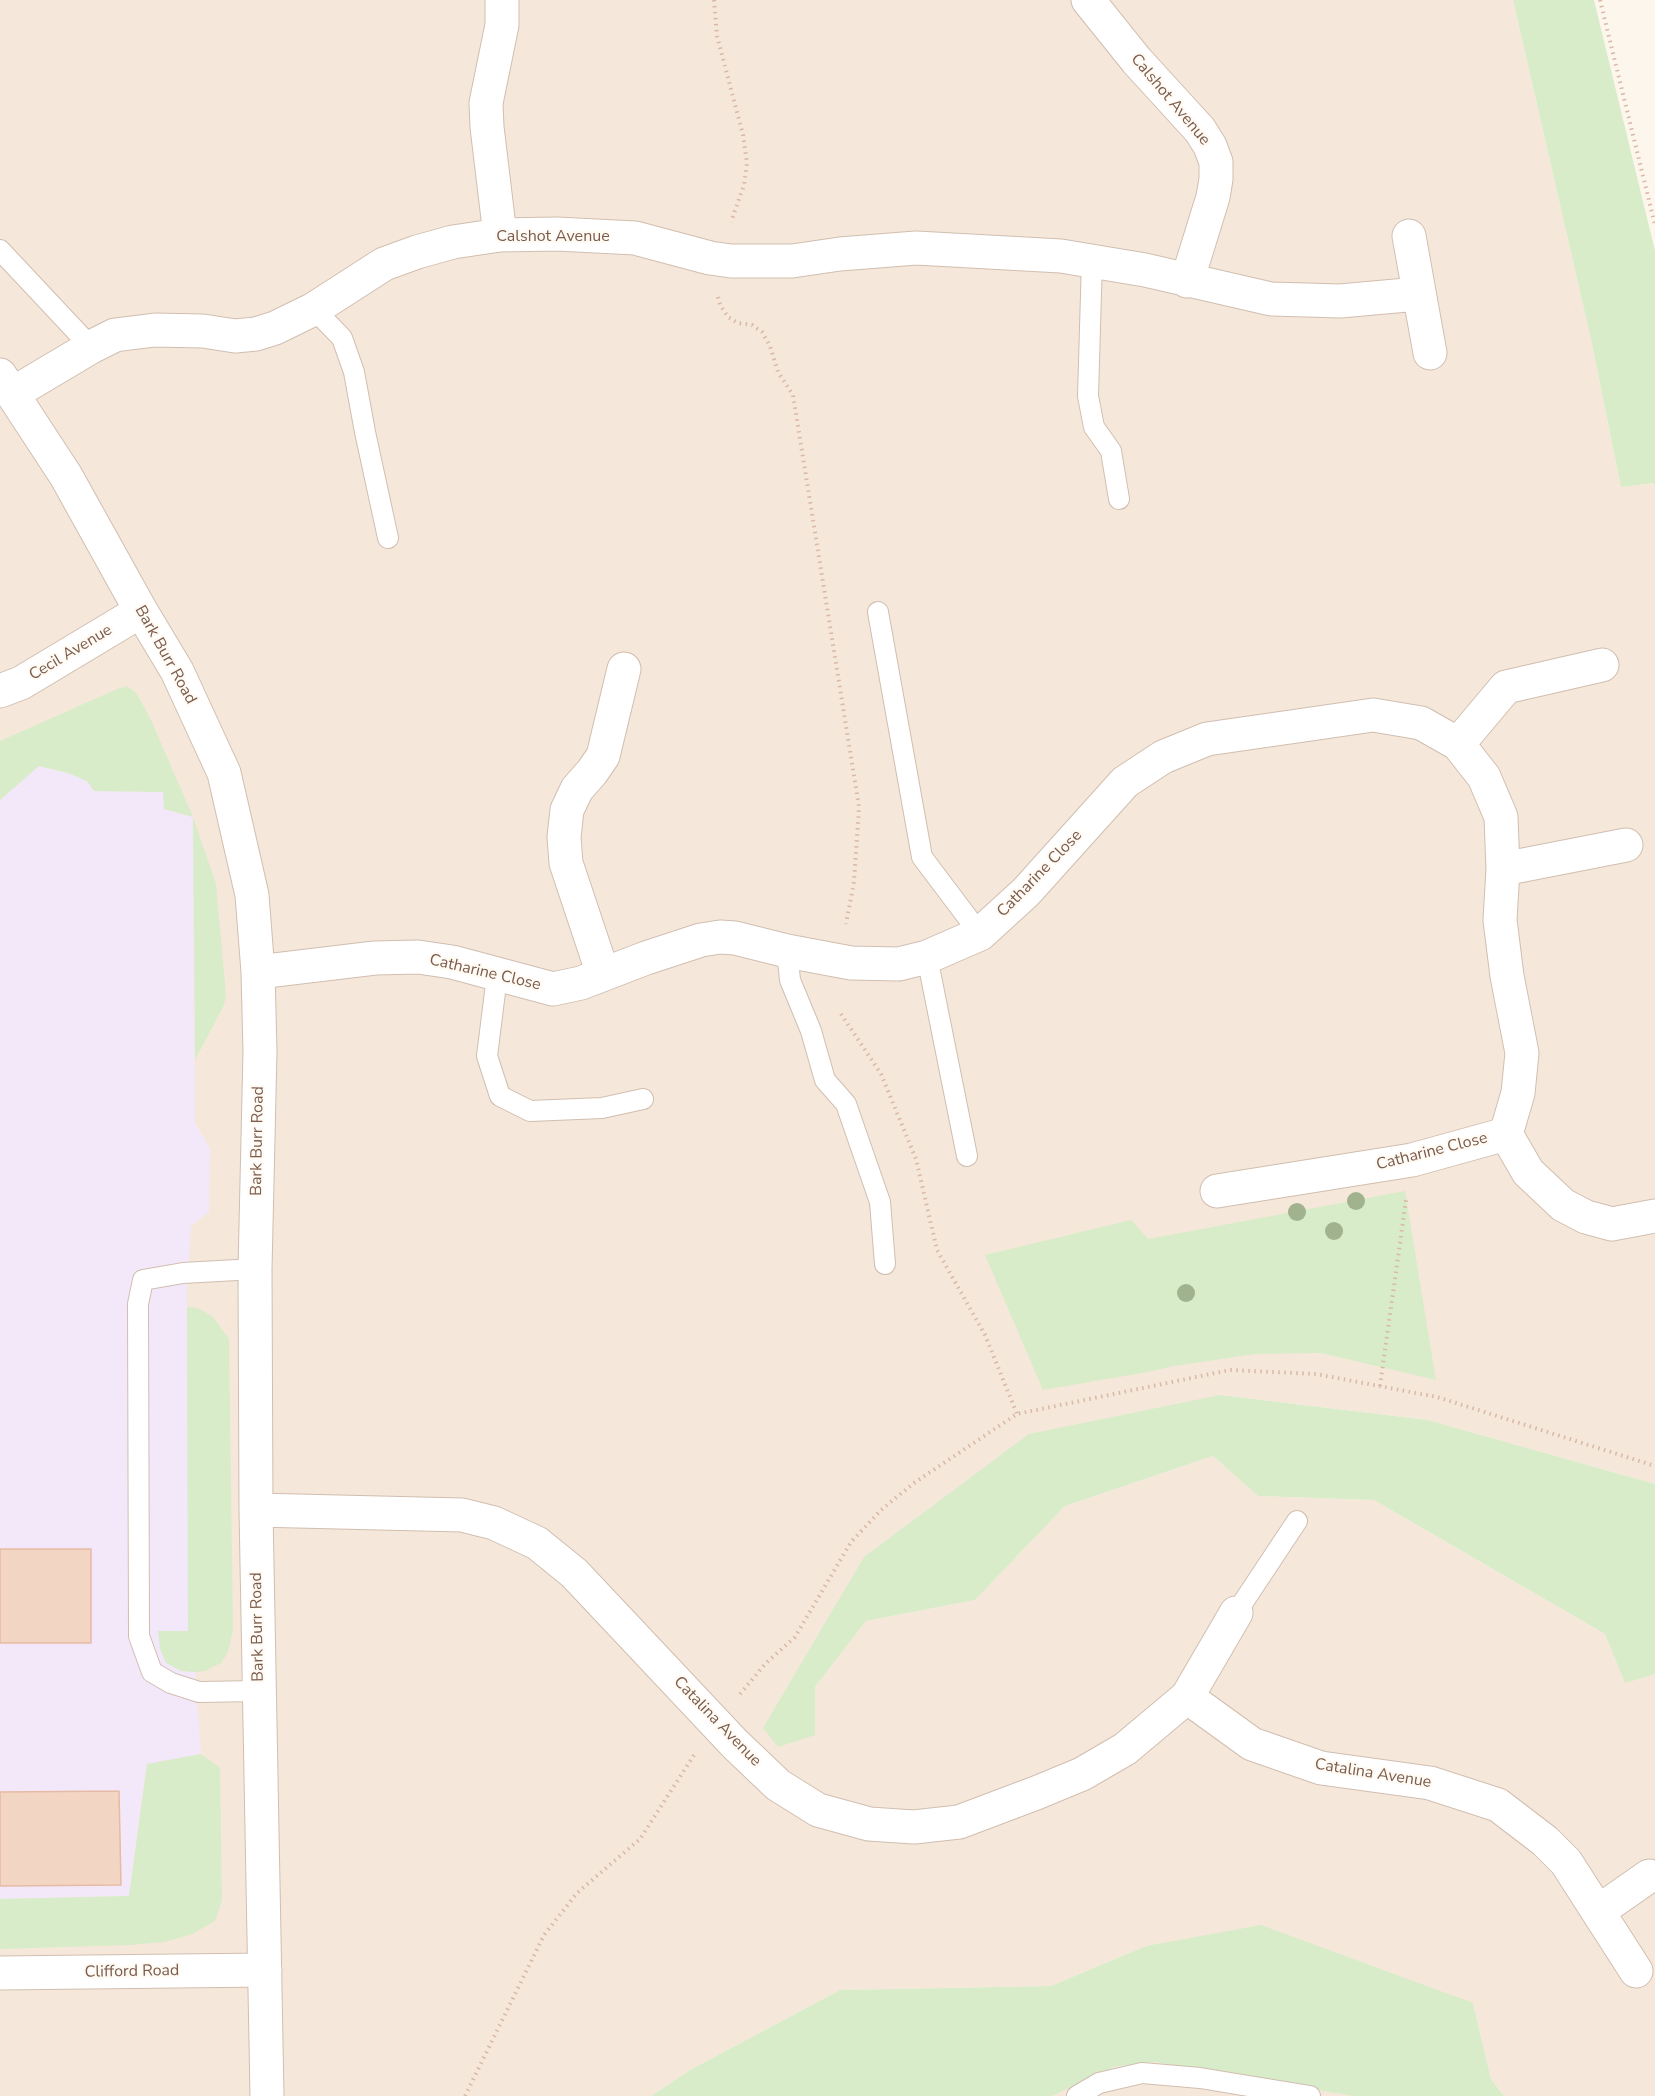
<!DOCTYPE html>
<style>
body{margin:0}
canvas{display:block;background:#fdf6ec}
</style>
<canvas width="1655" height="2096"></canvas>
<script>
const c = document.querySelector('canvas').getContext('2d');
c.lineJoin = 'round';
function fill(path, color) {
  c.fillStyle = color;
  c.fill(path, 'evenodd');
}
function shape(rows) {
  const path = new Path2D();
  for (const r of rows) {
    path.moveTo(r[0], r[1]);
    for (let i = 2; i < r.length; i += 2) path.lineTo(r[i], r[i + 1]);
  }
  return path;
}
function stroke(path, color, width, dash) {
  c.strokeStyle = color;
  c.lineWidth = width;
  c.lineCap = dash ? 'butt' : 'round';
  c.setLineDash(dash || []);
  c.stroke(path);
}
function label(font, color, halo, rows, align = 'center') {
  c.font = font + ' "Nunito Sans",sans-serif';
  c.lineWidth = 4.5;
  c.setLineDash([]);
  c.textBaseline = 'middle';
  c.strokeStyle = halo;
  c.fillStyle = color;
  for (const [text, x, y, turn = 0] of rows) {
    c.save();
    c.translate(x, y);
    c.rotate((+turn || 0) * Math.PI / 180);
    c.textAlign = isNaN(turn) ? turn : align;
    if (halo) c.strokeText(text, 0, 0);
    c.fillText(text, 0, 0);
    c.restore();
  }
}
const residential = shape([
 [0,0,1513,0,1592,344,1621,487,1654,483,1655,489,1655,1484,1428,1420,1220,1395,864,1557,815,1687,866,1621,975,1600,1065,1506,1213,1456,1258,1496,1374,1500,1605,1634,1625,1682,1655,1674,1655,2096,1504,2096,1491,2079,1473,2003,1146,1946,1051,1986,840,1990,690,2070,651,2096,0,2096],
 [1154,2062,1352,2096,1009,2096,1113,2067]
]);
const education = shape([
 [39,766,68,773,87,781,94,791,164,792,164,809,193,817,195,1123,210,1148,209,1212,191,1226,187,1293,188,1632,158,1631,181,1671,195,1672,201,1754,147,1764,129,1896,0,1899,0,800]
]);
const green = shape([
 [1513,0,1594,0,1655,251,1655,489,1654,483,1621,487,1592,344],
 [127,686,137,694,151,720,193,817,216,884,226,995,224,1005,195,1060,193,817,164,809,163,792,94,791,87,781,68,773,39,766,0,800,0,741,117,689],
 [1405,1191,1436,1380,1321,1353,1255,1354,1174,1366,1148,1372,1043,1390,985,1255,1131,1220,1148,1239],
 [187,1307,198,1308,213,1317,229,1339,233,1630,228,1652,221,1663,205,1671,195,1672,181,1671,166,1663,160,1649,158,1631,188,1631],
 [1220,1395,1428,1420,1655,1484,1655,1674,1625,1683,1605,1634,1374,1500,1258,1496,1213,1456,1065,1506,975,1600,866,1621,815,1687,815,1735,778,1747,763,1728,864,1557,1029,1434],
 [201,1754,220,1768,222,1900,215,1921,192,1934,165,1942,131,1945,0,1949,0,1899,129,1896,147,1764],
 [1261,1925,1473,2003,1491,2079,1504,2096,1352,2096,1154,2062,1113,2067,1052,2096,651,2096,690,2070,840,1990,1051,1986,1146,1946]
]);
const building = shape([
 [0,1549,91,1549,91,1643,0,1643,0,1549],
 [119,1791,121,1885,0,1886,0,1792,119,1791]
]);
const path = shape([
 [714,0,717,36,743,135,747,163,744,185,731,222],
 [1600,0,1655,225],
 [718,297,720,305,728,317,738,323,752,325,762,332,770,346,778,372,793,395,859,807,854,882,846,924],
 [841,1014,881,1074,916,1159,937,1250,985,1335,1017,1414],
 [1380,1386,1406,1200],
 [740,1694,766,1663,795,1637,851,1542,881,1510,914,1483,1017,1414,1230,1370,1316,1374,1437,1397,1655,1466],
 [465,2096,544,1935,577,1893,640,1839,694,1755]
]);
const lane = shape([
 [0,250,91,347],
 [1092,260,1088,396,1094,427,1111,451,1119,499],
 [314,309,342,338,354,372,365,432,388,538],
 [878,612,922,857,980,934],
 [787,951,790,980,811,1031,825,1080,846,1104,880,1202,885,1264],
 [927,957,967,1156],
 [497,976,487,1056,500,1096,530,1111,602,1108,643,1099],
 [255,1269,183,1273,143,1280,138,1304,139,1636,152,1672,171,1683,199,1692,259,1691],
 [1236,1613,1297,1521],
 [1077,2096,1099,2083,1142,2073,1200,2078,1310,2096]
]);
const street = shape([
 [1088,0,1137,61,1200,130,1210,146,1216,162,1216,179,1213,197,1187,281],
 [500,235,487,127,486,103,502,25,502,0],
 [1409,236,1430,353],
 [0,375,66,476,141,611,177,671,224,773,252,895,258,972,260,1051,255,1269,256,1510,267,2096],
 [12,394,91,347,115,335,155,330,203,331,235,336,256,334,275,328,314,309,384,264,417,252,453,242,500,235,557,234,635,238,710,258,731,261,792,261,840,254,916,248,1061,256,1145,270,1271,299,1340,301,1418,294],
 [0,691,21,683,141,611],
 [1458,744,1506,687,1602,665],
 [1503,869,1626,845],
 [258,972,375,958,418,957,452,962,553,989,581,983,646,958,701,940,720,937,735,938,787,951,851,963,899,964,927,957,980,934,1026,892,1125,782,1163,757,1207,739,1318,723,1373,715,1421,723,1458,744,1484,777,1501,817,1503,869,1500,920,1507,976,1522,1053,1518,1093,1506,1134,1412,1160,1217,1191],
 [603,974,566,863,564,837,567,810,577,789,592,772,603,756,624,669],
 [1506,1134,1528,1172,1563,1205,1586,1217,1612,1224,1655,1216],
 [256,1510,462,1515,494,1523,537,1543,574,1573,735,1744,778,1785,818,1810,869,1824,914,1827,959,1822,1036,1793,1082,1774,1125,1749,1187,1697,1236,1613],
 [1187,1697,1252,1744,1321,1768,1430,1783,1498,1805,1545,1841,1566,1862,1636,1971],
 [1599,1911,1649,1876],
 [0,1973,265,1970]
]);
const trees = [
 [1356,1201],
 [1297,1212],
 [1334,1231],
 [1186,1293]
];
const streetNames = [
 ["Calshot Avenue",1170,100,50],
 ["Calshot Avenue",553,237],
 ["Cecil Avenue",71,653,-31],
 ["Bark Burr Road",165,655,61],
 ["Catharine Close",1040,874,-46],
 ["Catharine Close",485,973,13],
 ["Bark Burr Road",258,1141,-89],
 ["Catharine Close",1432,1152,-14],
 ["Bark Burr Road",258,1627,-91],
 ["Catalina Avenue",717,1722,46],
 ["Catalina Avenue",1373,1774,9],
 ["Clifford Road",132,1972,-1]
];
fill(residential, '#f5e8da');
fill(education, '#f3e8fa');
fill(green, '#d8ecc9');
fill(building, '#f3d5c3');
stroke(building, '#e6bba3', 1.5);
stroke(lane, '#d1beb0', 22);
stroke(street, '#d1beb0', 35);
stroke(path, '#d9b8a5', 4, [1.5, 4.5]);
stroke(lane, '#fff', 20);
stroke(street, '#fff', 33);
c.fillStyle = '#a0b28e';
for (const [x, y] of trees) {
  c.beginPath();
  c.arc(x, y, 9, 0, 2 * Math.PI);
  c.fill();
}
label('16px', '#7a5c4d', '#fffaf3', streetNames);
</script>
